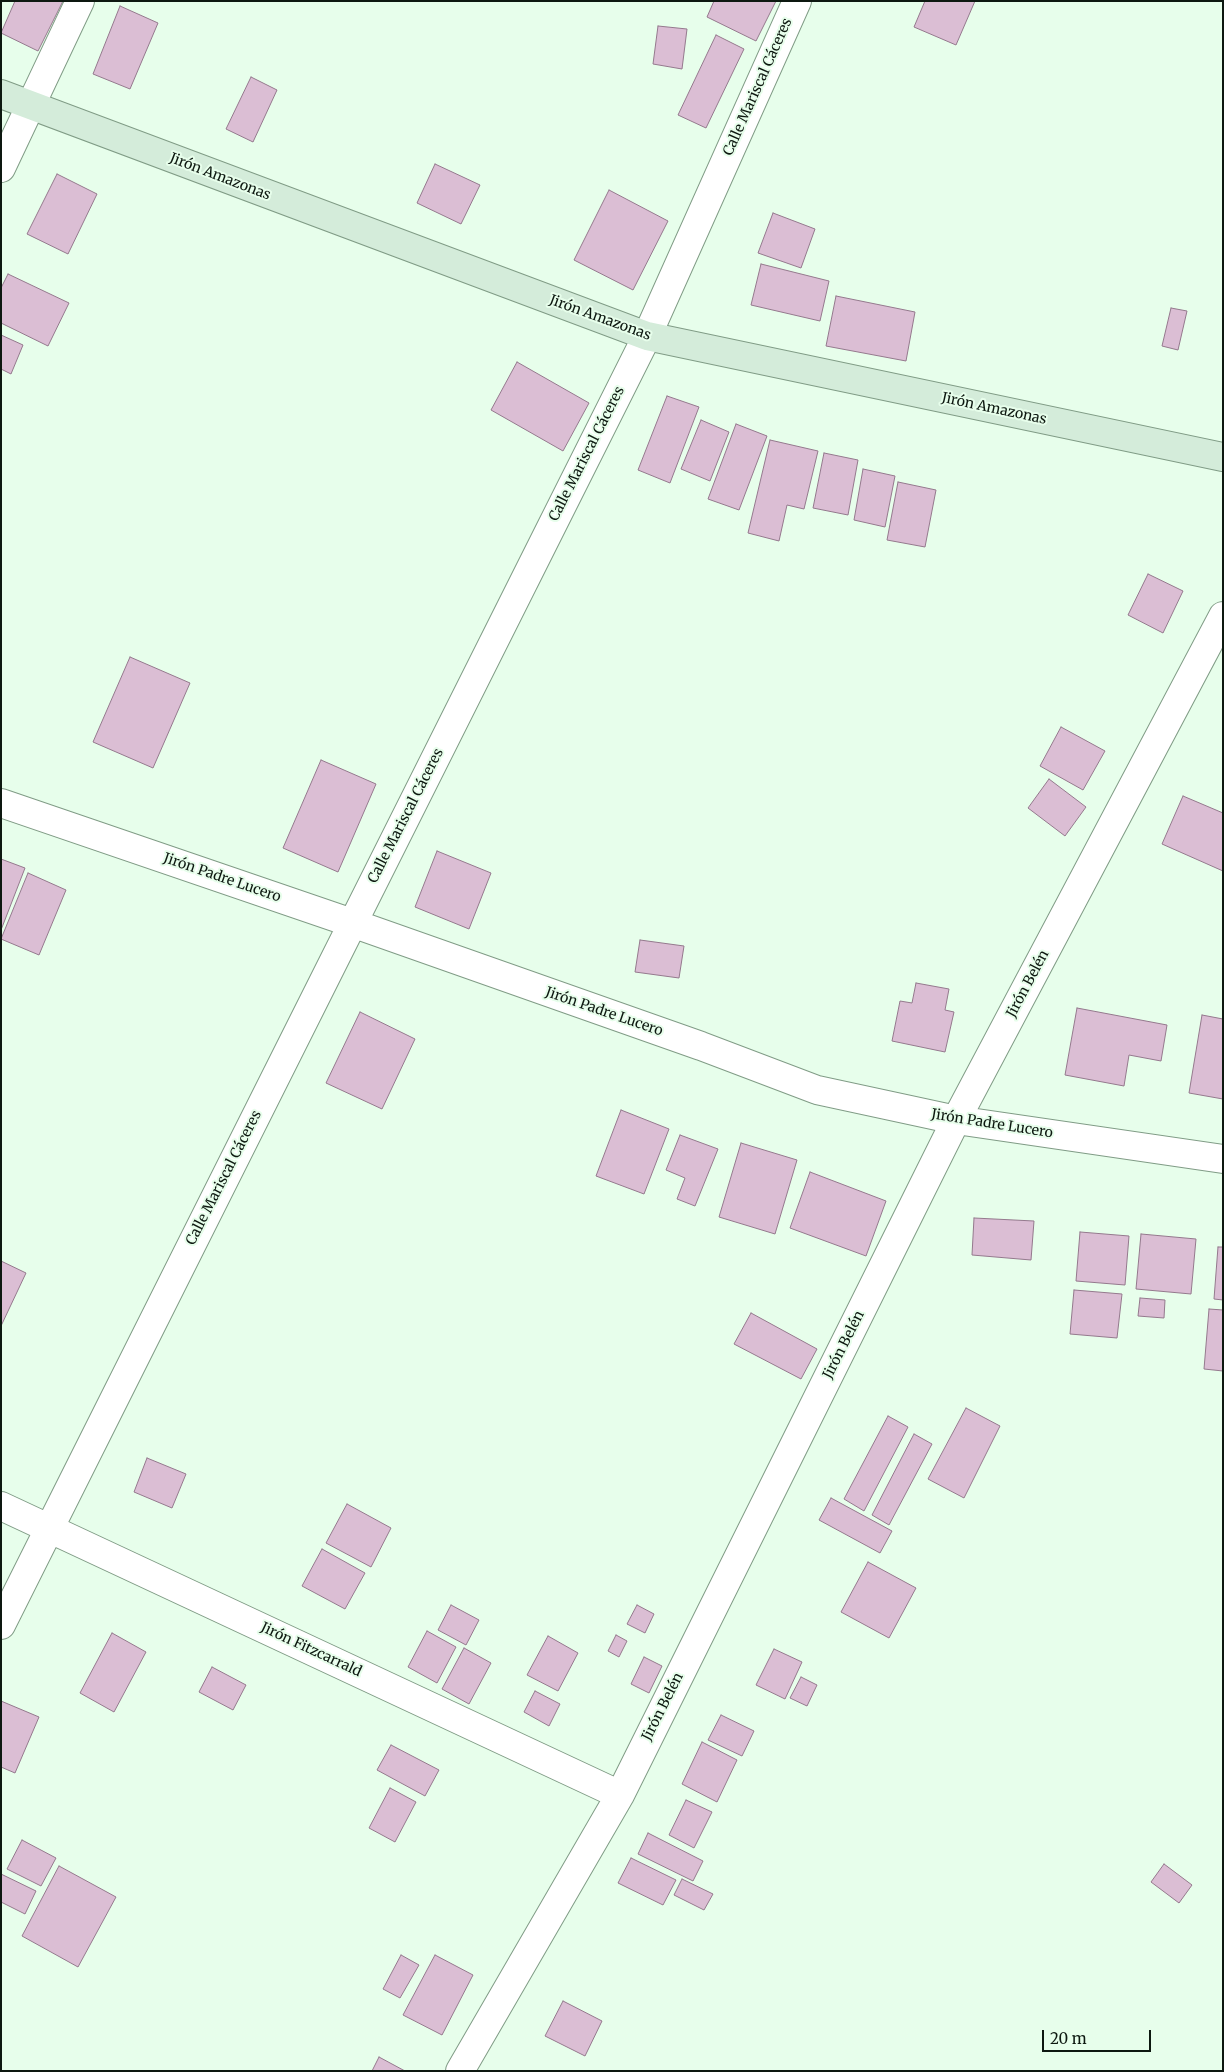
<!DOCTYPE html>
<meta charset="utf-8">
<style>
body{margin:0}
#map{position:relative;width:1224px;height:2072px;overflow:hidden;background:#e7feeb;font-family:Merriweather,serif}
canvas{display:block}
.frame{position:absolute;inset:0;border:2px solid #0d1810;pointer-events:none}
.scale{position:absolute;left:1042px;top:2030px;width:109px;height:22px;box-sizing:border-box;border:2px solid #0d1810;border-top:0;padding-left:6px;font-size:15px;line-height:18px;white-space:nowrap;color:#0d1810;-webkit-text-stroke:4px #e7feeb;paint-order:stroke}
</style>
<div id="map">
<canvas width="1224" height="2072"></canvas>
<div class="frame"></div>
<div class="scale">20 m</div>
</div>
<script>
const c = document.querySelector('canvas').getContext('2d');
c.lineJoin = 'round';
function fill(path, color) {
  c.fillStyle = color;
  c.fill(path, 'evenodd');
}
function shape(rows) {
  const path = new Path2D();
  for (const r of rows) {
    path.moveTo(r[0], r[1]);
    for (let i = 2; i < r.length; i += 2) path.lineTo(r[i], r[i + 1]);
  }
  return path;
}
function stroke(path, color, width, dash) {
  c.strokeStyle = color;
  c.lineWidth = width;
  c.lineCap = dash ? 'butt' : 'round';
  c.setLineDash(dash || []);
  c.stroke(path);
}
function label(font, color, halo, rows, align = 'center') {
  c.font = font + ' Merriweather,serif';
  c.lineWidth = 4;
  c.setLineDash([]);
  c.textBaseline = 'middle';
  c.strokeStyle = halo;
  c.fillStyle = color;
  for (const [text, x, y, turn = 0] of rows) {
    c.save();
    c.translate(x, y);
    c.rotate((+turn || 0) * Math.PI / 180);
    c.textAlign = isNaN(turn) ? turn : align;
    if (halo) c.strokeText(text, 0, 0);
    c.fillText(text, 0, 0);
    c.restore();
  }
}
const building = shape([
 [15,1,63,1,38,51,1,33,15,1],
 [714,1,776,1,756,41,707,17,714,1],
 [925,1,975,1,956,45,914,27,925,1],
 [120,6,158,23,130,89,93,74,120,6],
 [658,26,687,29,682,69,653,64,658,26],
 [716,35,744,49,706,128,678,115,716,35],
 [251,77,277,90,253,142,226,129,251,77],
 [435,164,480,185,461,224,417,203,435,164],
 [57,174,97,194,68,254,27,234,57,174],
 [609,190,668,221,633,290,574,260,609,190],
 [773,213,815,229,801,268,758,253,773,213],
 [761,264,829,281,820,321,751,305,761,264],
 [8,274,69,303,48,346,1,323,1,288,8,274],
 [836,296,915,312,906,361,826,346,836,296],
 [1171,308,1187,311,1178,350,1162,346,1171,308],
 [1,335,23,345,11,374,1,369,1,335],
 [517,362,589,403,563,451,491,410,517,362],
 [667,396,699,407,670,483,638,470,667,396],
 [701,420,729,432,710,481,681,469,701,420],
 [736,424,767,436,739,510,708,499,736,424],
 [770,440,818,451,804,509,787,505,779,541,748,533,770,440],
 [824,453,858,460,848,515,813,508,824,453],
 [863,469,895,476,885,527,854,520,863,469],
 [898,482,936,490,925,547,887,540,898,482],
 [1148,574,1183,591,1163,633,1128,615,1148,574],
 [130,657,190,683,153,768,93,742,130,657],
 [1061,727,1105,751,1083,790,1040,766,1061,727],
 [321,760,376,784,338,872,283,848,321,760],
 [1049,779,1086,807,1065,836,1028,808,1049,779],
 [1183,796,1223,813,1223,871,1162,844,1183,796],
 [437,851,491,873,469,929,415,907,437,851],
 [1,859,25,868,1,930,1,859],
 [28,873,66,890,39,955,1,939,28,873],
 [640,940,684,946,679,978,635,972,640,940],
 [916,983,949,989,945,1010,954,1012,945,1052,892,1041,900,1001,912,1003,916,983],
 [1077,1008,1167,1025,1161,1061,1129,1055,1124,1086,1065,1075,1077,1008],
 [360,1012,415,1039,382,1109,326,1083,360,1012],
 [1202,1015,1223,1019,1223,1099,1189,1093,1202,1015],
 [621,1110,669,1129,644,1194,596,1176,621,1110],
 [680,1135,718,1149,695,1206,677,1199,685,1178,666,1170,680,1135],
 [741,1143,797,1160,775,1234,719,1217,741,1143],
 [810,1172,886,1201,866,1256,790,1228,810,1172],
 [974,1218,1034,1221,1031,1260,972,1255,974,1218],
 [1080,1232,1129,1236,1125,1285,1076,1281,1080,1232],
 [1141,1234,1196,1239,1191,1294,1136,1289,1141,1234],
 [1218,1247,1223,1247,1223,1300,1214,1299,1218,1247],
 [1,1261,26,1273,1,1326,1,1261],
 [1074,1290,1122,1294,1117,1338,1070,1334,1074,1290],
 [1140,1298,1165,1300,1164,1318,1138,1316,1140,1298],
 [1209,1309,1223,1310,1223,1371,1204,1369,1209,1309],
 [751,1313,817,1349,801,1379,734,1344,751,1313],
 [966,1408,1000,1426,964,1498,928,1479,966,1408],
 [888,1416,908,1427,864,1511,844,1499,888,1416],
 [914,1434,932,1444,889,1525,872,1515,914,1434],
 [147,1458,186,1474,172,1508,134,1492,147,1458],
 [831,1498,892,1531,880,1553,819,1520,831,1498],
 [347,1504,391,1528,371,1567,326,1543,347,1504],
 [322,1549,365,1573,345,1609,302,1586,322,1549],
 [868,1562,916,1588,889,1638,841,1612,868,1562],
 [451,1605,479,1620,466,1645,438,1630,451,1605],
 [637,1605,654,1614,645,1633,627,1624,637,1605],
 [427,1631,456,1647,437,1683,408,1667,427,1631],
 [112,1633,146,1652,114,1712,80,1693,112,1633],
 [616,1635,627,1641,619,1657,608,1651,616,1635],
 [548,1636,578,1653,558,1691,527,1675,548,1636],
 [464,1648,491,1663,469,1704,442,1689,464,1648],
 [774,1649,802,1662,785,1699,756,1685,774,1649],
 [644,1657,662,1666,649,1693,631,1684,644,1657],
 [212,1667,246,1685,233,1710,199,1692,212,1667],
 [801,1677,817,1685,807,1706,790,1698,801,1677],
 [535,1691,560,1704,549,1726,524,1712,535,1691],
 [1,1701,39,1717,15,1773,1,1767,1,1701],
 [721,1715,754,1731,742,1756,708,1740,721,1715],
 [702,1742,737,1760,717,1802,682,1784,702,1742],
 [391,1745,439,1770,425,1796,377,1770,391,1745],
 [390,1788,416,1802,395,1842,369,1828,390,1788],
 [686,1800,712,1812,694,1848,669,1835,686,1800],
 [648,1833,703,1861,693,1881,638,1854,648,1833],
 [22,1840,56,1858,41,1886,7,1869,22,1840],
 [631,1858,676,1880,663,1905,618,1883,631,1858],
 [1164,1864,1192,1885,1179,1903,1151,1882,1164,1864],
 [59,1866,116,1897,78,1967,22,1936,59,1866],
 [1,1874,36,1891,25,1914,1,1902,1,1874],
 [682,1879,713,1894,704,1910,674,1895,682,1879],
 [401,1955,419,1965,400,1998,383,1989,401,1955],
 [435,1955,473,1975,442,2035,403,2015,435,1955],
 [563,2001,602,2021,585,2056,545,2036,563,2001],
 [379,2057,405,2071,372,2071,379,2057]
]);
const street = shape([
 [1,168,80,1],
 [1,803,352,923,701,1046,817,1090,956,1120,1223,1159],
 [1,1506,620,1795],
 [1,1625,647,336,797,1],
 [460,2071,620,1795,956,1120,1223,616]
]);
const secondary = shape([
 [1,94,647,336,1223,457]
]);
const streetNames = [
 ["Calle Mariscal Cáceres",758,87,-66],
 ["Jirón Amazonas",220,177,21],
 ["Jirón Amazonas",600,318,20],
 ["Jirón Amazonas",994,409,12],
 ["Calle Mariscal Cáceres",587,454,-63],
 ["Calle Mariscal Cáceres",406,816,-63],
 ["Jirón Padre Lucero",222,878,19],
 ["Jirón Belén",1028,984,-62],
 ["Jirón Padre Lucero",604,1012,19],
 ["Jirón Padre Lucero",992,1124,9],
 ["Calle Mariscal Cáceres",224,1178,-63],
 ["Jirón Belén",844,1345,-63],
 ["Jirón Fitzcarrald",311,1650,25],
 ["Jirón Belén",663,1707,-63]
];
fill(building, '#dbbed4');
stroke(building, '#94798d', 1);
stroke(street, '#809c86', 30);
stroke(secondary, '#809c86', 30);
stroke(street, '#fff', 28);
stroke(secondary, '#d4ecda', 28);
label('14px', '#0d1810', '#e7feeb', streetNames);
</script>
